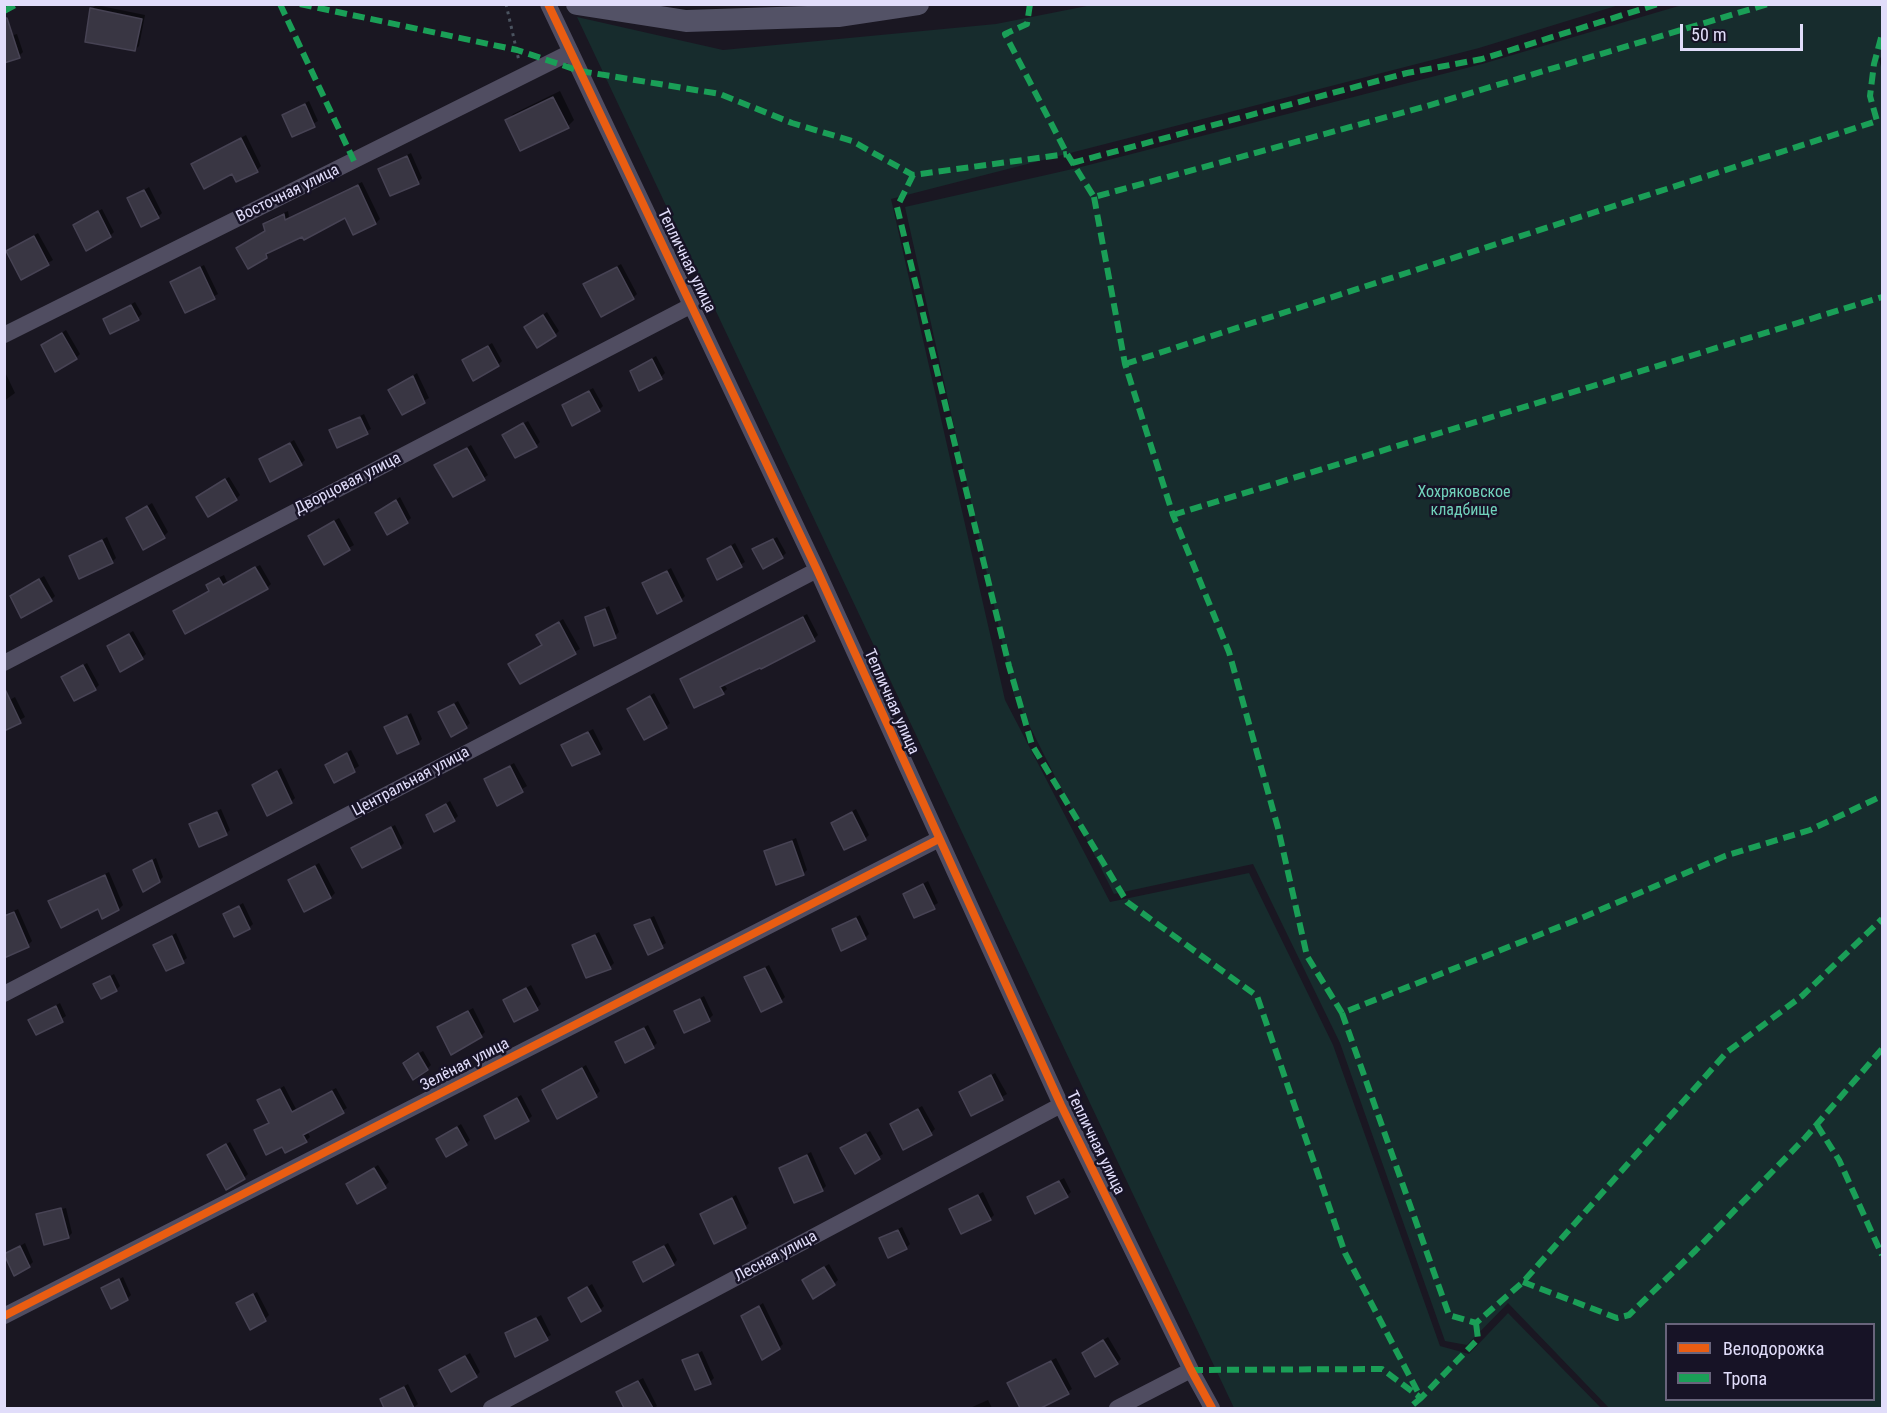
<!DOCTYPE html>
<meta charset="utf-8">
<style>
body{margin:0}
#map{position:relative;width:1887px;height:1413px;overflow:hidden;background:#1a1722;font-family:"Roboto Condensed",sans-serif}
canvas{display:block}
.frame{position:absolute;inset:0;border:6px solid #e1ddfa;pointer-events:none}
.legend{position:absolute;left:1665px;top:1323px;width:210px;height:78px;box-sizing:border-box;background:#171326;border:2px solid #68647b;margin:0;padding:8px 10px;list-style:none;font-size:18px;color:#e1ddfa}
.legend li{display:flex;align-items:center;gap:12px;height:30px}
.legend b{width:30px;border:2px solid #68647b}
.scale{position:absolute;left:1680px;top:24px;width:123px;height:27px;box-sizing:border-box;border:3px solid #e1ddfa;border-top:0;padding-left:8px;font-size:18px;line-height:21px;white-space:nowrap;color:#e1ddfa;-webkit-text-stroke:4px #171326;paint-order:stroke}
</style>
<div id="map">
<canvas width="1887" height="1413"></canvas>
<div class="frame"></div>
<ul class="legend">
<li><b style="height:8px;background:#e95d12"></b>Велодорожка</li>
<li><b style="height:8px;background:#1a9f57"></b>Тропа</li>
</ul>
<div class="scale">50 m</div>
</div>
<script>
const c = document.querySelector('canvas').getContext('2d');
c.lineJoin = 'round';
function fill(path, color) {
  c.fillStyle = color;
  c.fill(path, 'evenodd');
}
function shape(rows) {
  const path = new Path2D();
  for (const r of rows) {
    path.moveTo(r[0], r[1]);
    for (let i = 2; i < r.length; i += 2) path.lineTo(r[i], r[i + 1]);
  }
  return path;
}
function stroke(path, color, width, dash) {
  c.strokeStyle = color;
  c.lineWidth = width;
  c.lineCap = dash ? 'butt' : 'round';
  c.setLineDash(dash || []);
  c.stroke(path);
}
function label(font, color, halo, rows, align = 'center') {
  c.font = font + ' "Roboto Condensed",sans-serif';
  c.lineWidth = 5;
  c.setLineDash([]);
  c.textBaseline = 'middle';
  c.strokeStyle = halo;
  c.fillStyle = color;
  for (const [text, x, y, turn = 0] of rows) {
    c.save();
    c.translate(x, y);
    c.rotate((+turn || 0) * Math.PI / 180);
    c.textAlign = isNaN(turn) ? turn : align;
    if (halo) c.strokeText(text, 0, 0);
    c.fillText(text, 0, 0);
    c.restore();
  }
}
const green = shape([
 [1092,5,1619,5,1479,48,891,199,1005,700,1110,902,1249,873,1333,1045,1440,1346,1469,1354,1508,1313,1601,1408,1234,1408,577,17,723,50,996,24],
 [1682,5,1882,5,1882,1408,1609,1408,1508,1303,1467,1345,1445,1341,1340,1043,1253,864,1114,894,1014,695,905,207,1077,168,1482,64],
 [1666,1324,1874,1324,1874,1400,1666,1400]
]);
const shadow = shape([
 [96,5,145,15,139,46,135,50,92,9],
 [17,34,23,52,19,56,4,38],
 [1882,56,1882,71,1879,59],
 [560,91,574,120,568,126,507,121,513,114],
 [309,101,318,121,292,135,283,115],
 [246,135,261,166,257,170,232,172,193,164],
 [411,153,422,178,418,182,379,169],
 [362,182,380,219,376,223,354,233,345,215,270,251,267,256,238,248,267,230,264,224,268,220,288,211,289,217],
 [149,187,162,213,158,217,129,199],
 [102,209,114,232,110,236,75,225],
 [38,233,53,260,21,278,7,251],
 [621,264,637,294,633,298,585,285],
 [204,265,218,294,186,311,172,282],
 [135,302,142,314,138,318,104,320],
 [547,312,559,331,555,335,526,327],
 [66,330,80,354,76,358,43,346],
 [492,343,502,361,498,365,464,360],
 [656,356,665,373,661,377,631,371],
 [4,370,15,393,4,401],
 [417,373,429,398,402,413,390,391],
 [593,388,603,406,599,410,563,405],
 [364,414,371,429,338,446,331,431],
 [528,421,540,442,536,446,503,435],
 [294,440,305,460,301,464,261,460],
 [471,445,488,475,484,478,436,466],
 [229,477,240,495,236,499,198,497],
 [400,497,411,518,407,522,377,513],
 [152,503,168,532,164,536,127,519],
 [339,518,354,545,324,563,310,536],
 [107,537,116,558,112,562,71,556],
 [777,537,786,553,782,557,754,550],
 [735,543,745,562,718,578,709,559],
 [260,565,271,584,267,588,175,611,210,590,208,585,212,581,224,575,227,582],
 [671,568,685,596,681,600,644,584],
 [44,576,55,596,51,600,12,596],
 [609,606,619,632,615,636,586,617],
 [807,614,818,635,814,639,724,684,727,689,723,693,682,679],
 [563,619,580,649,520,682,510,664,543,644,538,635],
 [133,631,146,654,142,658,108,647],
 [87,663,99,685,95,689,63,677],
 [654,693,670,723,666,727,629,709],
 [15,697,25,717,4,729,4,703],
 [458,701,470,723,466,727,440,712],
 [411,713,422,739,418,743,386,727],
 [593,729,603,749,599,753,563,745],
 [351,750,359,766,334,781,327,765],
 [514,763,527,786,497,804,486,779],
 [281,768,295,798,291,802,253,785],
 [450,801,458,816,454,820,428,815],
 [221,809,230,830,226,834,190,824],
 [856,809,869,835,865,839,832,823],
 [395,825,404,843,400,847,353,848],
 [796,838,807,870,803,874,766,852],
 [156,858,163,877,159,881,135,871],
 [319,863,335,893,331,897,290,881],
 [109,872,123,905,119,909,50,901],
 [928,881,938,903,915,916,905,894],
 [243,903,253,924,249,928,225,914],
 [18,909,32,941,28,945,4,948,4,915],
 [860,915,869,934,865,938,833,930],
 [654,916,666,943,648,953,635,925],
 [599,932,614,963,610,967,574,945],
 [176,933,187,958,183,961,155,945],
 [769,965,785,997,781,1001,746,977],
 [114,974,120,986,116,990,95,985],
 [531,985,541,1004,537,1008,505,1000],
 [704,996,713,1015,709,1019,676,1012],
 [60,1003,66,1016,37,1033,30,1020],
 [473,1008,485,1032,481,1036,439,1028],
 [648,1025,657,1043,653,1047,617,1042],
 [423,1051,431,1065,427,1069,409,1059],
 [586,1065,600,1091,596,1095,544,1091],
 [995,1073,1007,1094,972,1114,961,1092],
 [284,1086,296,1109,336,1088,347,1108,307,1131,310,1137,306,1141,282,1145,255,1131,270,1122,259,1101],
 [521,1095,532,1116,528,1120,486,1116],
 [922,1106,935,1129,931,1133,891,1124],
 [461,1124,470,1140,466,1144,438,1139],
 [870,1131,883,1154,855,1172,842,1148],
 [230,1142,248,1174,244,1178,209,1155],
 [811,1152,826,1186,822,1190,781,1168],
 [378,1165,389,1182,385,1186,348,1185],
 [1064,1178,1071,1192,1067,1196,1029,1197],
 [983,1192,994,1215,990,1219,951,1209],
 [736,1195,749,1223,745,1227,701,1214],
 [66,1208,72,1233,68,1237,38,1215],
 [902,1227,910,1244,906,1248,880,1238],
 [25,1243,33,1262,29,1266,5,1255],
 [668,1243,677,1260,674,1264,635,1262],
 [829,1264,838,1280,834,1284,804,1280],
 [123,1277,131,1295,127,1299,103,1289],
 [592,1284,604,1306,600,1310,570,1298],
 [257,1292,269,1315,265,1319,238,1303],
 [763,1303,783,1344,779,1348,743,1317],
 [541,1315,551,1335,516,1355,506,1334],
 [1108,1337,1121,1359,1117,1363,1084,1353],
 [702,1351,714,1378,710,1382,684,1361],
 [470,1353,480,1372,476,1376,441,1370],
 [1056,1358,1072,1389,1038,1408,1022,1408,1009,1383],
 [643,1378,657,1406,654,1408,626,1408,617,1392],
 [408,1384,418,1404,413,1408,386,1408,381,1399],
 [988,1400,992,1408,970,1408]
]);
const building = shape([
 [90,8,142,19,135,51,85,42,90,8],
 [4,18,7,18,20,58,4,63,4,18],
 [553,97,569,128,520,151,505,120,553,97],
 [305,104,315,127,292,137,282,115,305,104],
 [241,138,258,172,236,182,232,174,204,189,191,164,241,138],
 [407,156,419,184,390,196,378,169,407,156],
 [358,185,376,224,353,235,345,218,304,240,302,237,266,254,267,258,248,269,236,248,265,231,263,224,284,214,285,220,358,185],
 [144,190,159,218,141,227,127,198,144,190],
 [98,211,111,237,86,251,73,225,98,211],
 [34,236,49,265,21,280,6,251,34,236],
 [200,267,215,299,185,313,170,282,200,267],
 [617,267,634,299,601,317,583,284,617,267],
 [131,305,139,320,110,334,103,319,131,305],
 [543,315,556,336,537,348,524,327,543,315],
 [62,333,77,359,55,372,41,345,62,333],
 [488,346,499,366,473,381,462,360,488,346],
 [652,359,662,379,639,391,630,371,652,359],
 [413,376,425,403,402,415,388,390,413,376],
 [589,391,600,411,572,426,562,405,589,391],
 [360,417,368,434,337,448,329,430,360,417],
 [523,423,537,447,515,458,502,435,523,423],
 [290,443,302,465,270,482,259,459,290,443],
 [467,448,485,480,453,497,434,465,467,448],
 [225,479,237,500,208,517,196,497,225,479],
 [396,500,408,523,387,535,375,513,396,500],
 [147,506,165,538,143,550,126,518,147,506],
 [334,521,350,550,324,565,308,536,334,521],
 [773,539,783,558,763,569,752,549,773,539],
 [102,540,113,563,79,579,69,556,102,540],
 [731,546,742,567,717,580,707,559,731,546],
 [255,567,268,589,185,634,173,611,209,591,206,585,219,578,223,585,255,567],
 [667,571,682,601,657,614,642,583,667,571],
 [39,579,52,601,21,618,10,596,39,579],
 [605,609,616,638,594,646,585,617,605,609],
 [803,617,815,641,761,669,760,668,720,687,724,694,694,708,680,679,803,617],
 [559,622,576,654,520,684,508,664,542,645,536,635,559,622],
 [129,634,143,659,120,672,107,646,129,634],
 [83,665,96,690,74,701,61,677,83,665],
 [4,687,21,723,4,731,4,687],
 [650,696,667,728,644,740,627,709,650,696],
 [454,704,467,728,451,737,438,712,454,704],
 [407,716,419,744,397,754,384,727,407,716],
 [588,732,600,754,572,766,561,745,588,732],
 [347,753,355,772,334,783,325,765,347,753],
 [510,766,523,792,497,806,484,779,510,766],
 [277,771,292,803,267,816,252,785,277,771],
 [446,804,455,821,434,832,426,815,446,804],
 [217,812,227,835,199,847,189,824,217,812],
 [852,812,866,840,844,850,831,823,852,812],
 [391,827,401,848,362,868,351,848,391,827],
 [792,841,804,875,776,885,764,851,792,841],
 [152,860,160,882,143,892,133,870,152,860],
 [315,866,331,898,304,912,288,880,315,866],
 [105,875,119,910,102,919,98,909,61,928,48,901,105,875],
 [923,884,935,909,914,918,903,894,923,884],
 [239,906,250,929,234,937,223,914,239,906],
 [14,912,29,947,4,958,4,916,14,912],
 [856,918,866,939,841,951,832,929,856,918],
 [650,919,663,948,648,955,634,925,650,919],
 [595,935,611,969,586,978,572,945,595,935],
 [172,936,184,963,166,971,153,945,172,936],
 [765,968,782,1002,761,1012,744,977,765,968],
 [110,976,117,991,101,999,93,984,110,976],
 [526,988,538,1010,514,1022,503,1000,526,988],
 [700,999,710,1021,684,1033,674,1011,700,999],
 [56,1006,63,1022,36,1035,28,1020,56,1006],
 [468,1011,482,1037,451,1055,437,1027,468,1011],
 [644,1028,654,1048,625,1063,615,1042,644,1028],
 [418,1053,428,1070,413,1080,403,1063,418,1053],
 [582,1068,597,1097,557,1119,542,1090,582,1068],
 [991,1075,1003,1100,971,1116,959,1092,991,1075],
 [280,1089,292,1112,332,1091,344,1113,303,1135,307,1142,285,1153,282,1147,266,1155,254,1130,269,1123,257,1100,280,1089],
 [517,1098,529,1121,495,1139,484,1116,517,1098],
 [918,1109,932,1135,903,1150,890,1124,918,1109],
 [457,1127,467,1145,446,1157,436,1139,457,1127],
 [866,1134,880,1159,855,1174,840,1148,866,1134],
 [226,1144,245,1179,226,1190,207,1155,226,1144],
 [807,1155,823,1191,794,1203,779,1168,807,1155],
 [374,1168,386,1188,357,1204,346,1184,374,1168],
 [1059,1181,1068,1197,1035,1214,1027,1197,1059,1181],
 [978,1195,991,1220,961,1234,949,1209,978,1195],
 [732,1198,746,1228,714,1244,700,1214,732,1198],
 [61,1208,69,1238,44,1245,36,1214,61,1208],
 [898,1230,907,1249,888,1258,879,1238,898,1230],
 [20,1246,30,1267,14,1276,4,1254,20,1246],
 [664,1246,674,1265,643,1282,633,1262,664,1246],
 [824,1267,835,1285,813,1299,802,1280,824,1267],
 [119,1279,128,1300,111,1309,101,1288,119,1279],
 [587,1287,601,1311,581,1322,568,1298,587,1287],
 [253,1294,266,1321,250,1330,236,1303,253,1294],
 [759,1306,780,1349,762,1360,741,1316,759,1306],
 [536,1318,548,1340,515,1357,505,1333,536,1318],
 [1103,1340,1118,1364,1095,1377,1082,1353,1103,1340],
 [698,1354,711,1384,695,1390,682,1360,698,1354],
 [465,1356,477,1377,451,1392,439,1370,465,1356],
 [1051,1361,1069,1394,1041,1408,1020,1408,1007,1383,1051,1361],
 [638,1381,653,1408,624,1408,616,1392,638,1381],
 [404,1387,414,1408,384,1408,380,1399,404,1387]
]);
const path = shape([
 [506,4,519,61]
]);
const street = shape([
 [548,4,817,570,1061,1105,1191,1370,1212,1408],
 [4,335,571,52],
 [4,663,692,305],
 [4,994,817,570],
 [4,1316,939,839],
 [491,1408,1061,1105],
 [1117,1408,1191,1370]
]);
const secondary = shape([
 [577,4,686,21,838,16,918,4]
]);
const quiet = shape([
 [280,4,354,161],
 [300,4,517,50,580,71,720,94,792,123,852,141,913,175,1067,154],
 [1030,4,1027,24,1005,34,1067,154,1094,197,1427,106,1768,4],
 [4,11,17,4],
 [1072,163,1407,73,1482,59,1658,4],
 [913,175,897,207,1009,666,1032,745,1127,902,1257,996,1345,1253,1421,1398,1409,1408],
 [1094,197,1125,364,1173,515,1229,652,1278,828,1307,956,1342,1013,1579,919,1725,856,1810,830,1882,796],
 [1125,364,1877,121,1870,96,1874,64,1882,34],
 [1173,515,1882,297],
 [1342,1013,1449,1315,1476,1323,1523,1282,1727,1052,1802,996,1882,919],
 [1817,1125,1839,1160,1882,1255],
 [1523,1282,1617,1318,1629,1315,1696,1250,1805,1138,1882,1049],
 [1191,1370,1382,1369,1421,1398,1478,1339,1476,1323]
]);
const cycleway = shape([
 [548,4,817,570,1061,1105,1191,1370,1212,1408],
 [4,1316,939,839]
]);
const streetNames = [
 ["Восточная улица",288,194,-26],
 ["Тепличная улица",686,261,64],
 ["Дворцовая улица",348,484,-27],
 ["Тепличная улица",891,702,66],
 ["Центральная улица",411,782,-28],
 ["Зелёная улица",465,1065,-27],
 ["Тепличная улица",1095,1143,64],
 ["Лесная улица",776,1257,-28]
];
const parkNames = [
 ["Хохряковское",1464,493],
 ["кладбище",1464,511]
];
fill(green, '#172c2d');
fill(shadow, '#0007');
fill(building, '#393643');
stroke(building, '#474354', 1.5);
stroke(path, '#4a535f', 3, [3, 4.5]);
stroke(street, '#504d61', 16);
stroke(secondary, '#535266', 22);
stroke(quiet, '#1a9f57', 6, [12, 6]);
stroke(cycleway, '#e95d12', 8);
label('16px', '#e1ddfa', '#171326', streetNames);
label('16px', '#71d2bc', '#171326', parkNames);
</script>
